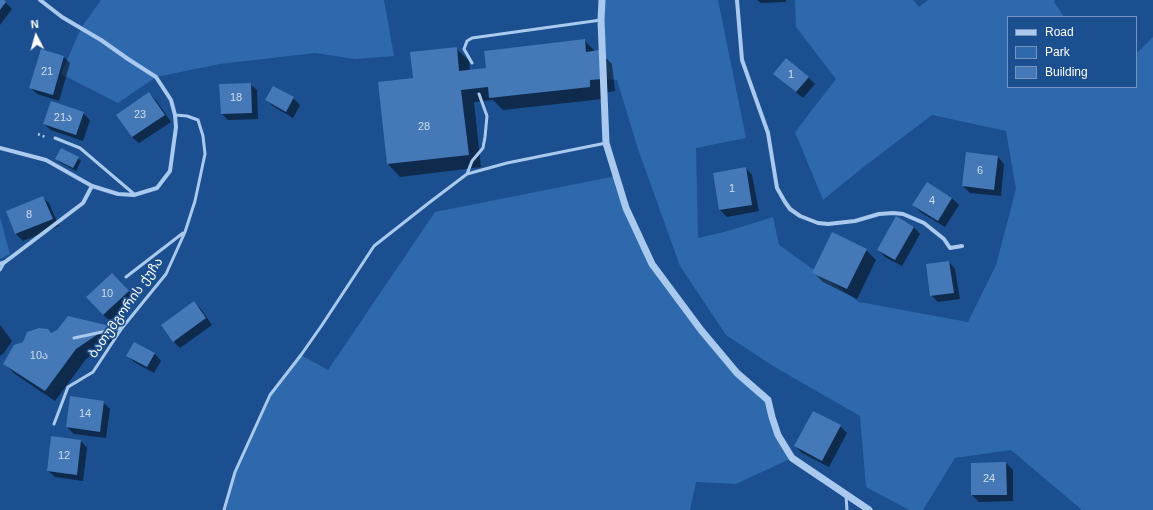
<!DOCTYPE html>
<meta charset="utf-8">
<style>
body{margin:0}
#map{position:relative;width:1153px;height:510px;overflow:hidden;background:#1b4f8f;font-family:Arial,sans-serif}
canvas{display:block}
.legend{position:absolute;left:1007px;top:16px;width:130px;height:72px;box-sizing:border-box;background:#1b4f8f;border:1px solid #7695bc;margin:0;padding:5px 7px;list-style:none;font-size:12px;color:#fff}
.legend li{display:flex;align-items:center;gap:8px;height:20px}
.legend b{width:20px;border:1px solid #7695bc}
.north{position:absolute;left:16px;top:16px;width:40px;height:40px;-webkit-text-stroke:3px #1b4f8f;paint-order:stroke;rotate:354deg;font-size:11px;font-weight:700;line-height:16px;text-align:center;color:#fff}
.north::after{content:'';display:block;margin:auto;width:14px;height:18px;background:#fff;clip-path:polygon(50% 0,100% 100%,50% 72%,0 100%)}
</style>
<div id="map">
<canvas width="1153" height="510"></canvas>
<ul class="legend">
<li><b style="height:5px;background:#a9c9ee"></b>Road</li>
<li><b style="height:11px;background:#2e69ad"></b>Park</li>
<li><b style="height:11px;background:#4478b7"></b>Building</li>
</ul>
<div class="north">N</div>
</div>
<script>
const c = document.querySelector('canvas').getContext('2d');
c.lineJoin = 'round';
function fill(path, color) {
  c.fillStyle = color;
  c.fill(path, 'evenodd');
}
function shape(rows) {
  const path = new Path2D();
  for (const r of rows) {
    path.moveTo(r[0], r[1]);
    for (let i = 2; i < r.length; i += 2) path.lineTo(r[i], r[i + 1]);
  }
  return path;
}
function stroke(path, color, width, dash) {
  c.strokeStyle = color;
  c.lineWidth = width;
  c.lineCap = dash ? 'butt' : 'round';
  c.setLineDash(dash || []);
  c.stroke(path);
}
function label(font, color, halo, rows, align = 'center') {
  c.font = font + ' Arial,"Noto Sans Georgian",sans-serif';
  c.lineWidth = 3.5;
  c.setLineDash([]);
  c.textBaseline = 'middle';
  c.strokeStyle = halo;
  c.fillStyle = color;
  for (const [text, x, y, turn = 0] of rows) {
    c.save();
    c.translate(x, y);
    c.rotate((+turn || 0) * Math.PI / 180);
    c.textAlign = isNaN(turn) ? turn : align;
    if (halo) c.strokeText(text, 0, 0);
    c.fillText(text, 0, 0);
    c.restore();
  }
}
const green = shape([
 [101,0,384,0,394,56,355,59,315,53,220,64,156,77,118,103,61,74,81,28],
 [602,0,718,0,746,138,696,148,698,238,728,231,773,217,779,245,859,302,968,322,996,265,1016,189,1006,131,932,115,861,169,823,200,795,132,836,79,796,27,795,0,913,0,919,7,928,0,1055,0,1054,2,1064,17,1008,17,1008,87,1136,87,1136,54,1153,37,1153,510,1082,510,1011,450,955,458,923,510,909,510,866,487,860,416,773,366,726,335,680,266,638,149,617,80,603,79],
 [616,176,652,264,737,373,768,400,772,417,792,458,736,484,696,482,690,510,224,510,235,472,270,394,301,355,328,370,435,212],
 [0,217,10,254,0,259]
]);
const shadow = shape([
 [0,0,3,0,12,9,0,25],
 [757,0,786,0,786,2,761,3],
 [585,41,596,52,599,51,612,64,615,91,602,93,602,99,503,110,493,100,474,102,481,167,400,177,388,164,414,79,456,48,469,61,470,71,487,69],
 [64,57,70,63,59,101,37,94,30,87],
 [774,74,808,77,815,84,803,98],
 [250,84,257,90,258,119,228,120,222,114],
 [149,93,156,100,171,122,139,143,132,137],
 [293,98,300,105,293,118,273,106,266,100],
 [83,113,90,120,83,141,51,130,44,124],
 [998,157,1004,164,1001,196,970,193,963,186],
 [56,158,78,158,81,161,76,171,59,162],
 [746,168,752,175,759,211,727,217,720,210,714,173],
 [927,183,952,198,959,205,945,227,920,212,914,205],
 [42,197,49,203,59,226,23,241,16,234,7,211],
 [914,227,920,234,902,266,885,257,878,250],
 [866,250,876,260,857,299,823,282,813,272],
 [949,262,955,269,960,299,938,302,931,295],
 [119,281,135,298,110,321,103,315],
 [194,302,201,309,212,325,180,348,173,341],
 [69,317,109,327,119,336,86,359,55,401,15,374,5,364,24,343,58,331],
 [0,325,12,341,4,353,0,356],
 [135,343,155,354,161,361,154,373,134,362,128,356],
 [103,402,110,409,106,438,74,434,67,427],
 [840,426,847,433,829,467,802,453,795,446],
 [81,441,87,448,83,481,55,477,48,471],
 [1006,463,1013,470,1013,501,979,502,972,495]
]);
const building = shape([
 [0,0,4,0,6,2,0,10],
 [585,39,586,52,599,50,603,79,590,80,590,87,489,98,488,87,461,90,469,155,387,164,378,82,413,78,410,52,457,47,459,71,486,68,484,51],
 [41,49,64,56,53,95,29,88],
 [786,58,809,77,796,92,773,74],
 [251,83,252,113,221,114,219,84],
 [273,86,294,97,286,112,265,100],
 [149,92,165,115,132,137,116,115],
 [51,101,84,112,76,135,43,124],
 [61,148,79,157,73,168,55,159],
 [966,152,998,156,994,190,962,186],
 [746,167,752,205,719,210,713,173],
 [927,182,952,198,938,221,912,205],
 [43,196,53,219,15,234,6,211],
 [896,216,914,227,895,260,877,250],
 [832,232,867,249,847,289,812,273],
 [949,261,954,293,930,296,926,264],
 [112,273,129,291,103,315,86,297],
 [194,301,206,318,173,342,161,325],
 [68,316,110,326,76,349,45,391,3,364,14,345,23,342,27,332,39,328,48,329,51,333,57,330],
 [134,342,155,353,147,367,126,356],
 [70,396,104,401,100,432,66,427],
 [813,411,841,425,822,461,794,446],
 [51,436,81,440,77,475,47,471],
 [1006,462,1007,495,971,495,971,463]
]);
const path = shape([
 [38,134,45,137]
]);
const service = shape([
 [472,63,464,49,467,41,472,38,601,20],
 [55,138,80,148,134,194],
 [467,174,472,161,483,148,485,137,487,116,479,94],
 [0,270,4,263],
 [126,277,183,233],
 [74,338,121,328],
 [54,424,68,387,93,372,122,328,166,274,185,232,195,201,205,154,203,136,198,120,187,116,175,115],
 [846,496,847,510],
 [224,510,235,472,270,395,301,355,322,325,374,246,430,202,467,174,507,163,606,143]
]);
const minor = shape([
 [737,0,742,60,768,133,777,188,785,202,790,209,800,216,818,223,828,224,855,221,879,214,893,213,903,214,924,223,944,239,950,248,962,246],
 [0,148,46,160,92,186,118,194,134,195,157,188,170,171,176,127,175,115,171,100,156,77,128,59,101,40,62,17,40,0],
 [0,264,5,262,83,203,92,186]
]);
const tertiary = shape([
 [602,0,601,20,606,143,626,208,652,264,701,330,737,373,768,400,772,417,778,435,792,458,869,510]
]);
const numberNames = [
 ["21",47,72],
 ["1",791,75],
 ["18",236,98],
 ["23",140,115],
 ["21ა",63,118],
 ["28",424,127],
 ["6",980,171],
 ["1",732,189],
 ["4",932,201],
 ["8",29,215],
 ["10",107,294],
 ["10ა",39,356],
 ["14",85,414],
 ["12",64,456],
 ["24",989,479]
];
const streetNames = [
 ["ბათუმგორის ქუჩა",126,308,-55]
];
fill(green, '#2e69ad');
fill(shadow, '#0007');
fill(building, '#4478b7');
stroke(path, '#a9c9ee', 2.5, [2, 3]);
stroke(service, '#a9c9ee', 3);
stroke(minor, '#a9c9ee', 4);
stroke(tertiary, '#a9c9ee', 7);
label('11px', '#d0dded', null, numberNames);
label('13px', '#fff', '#1b4f8f', streetNames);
</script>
